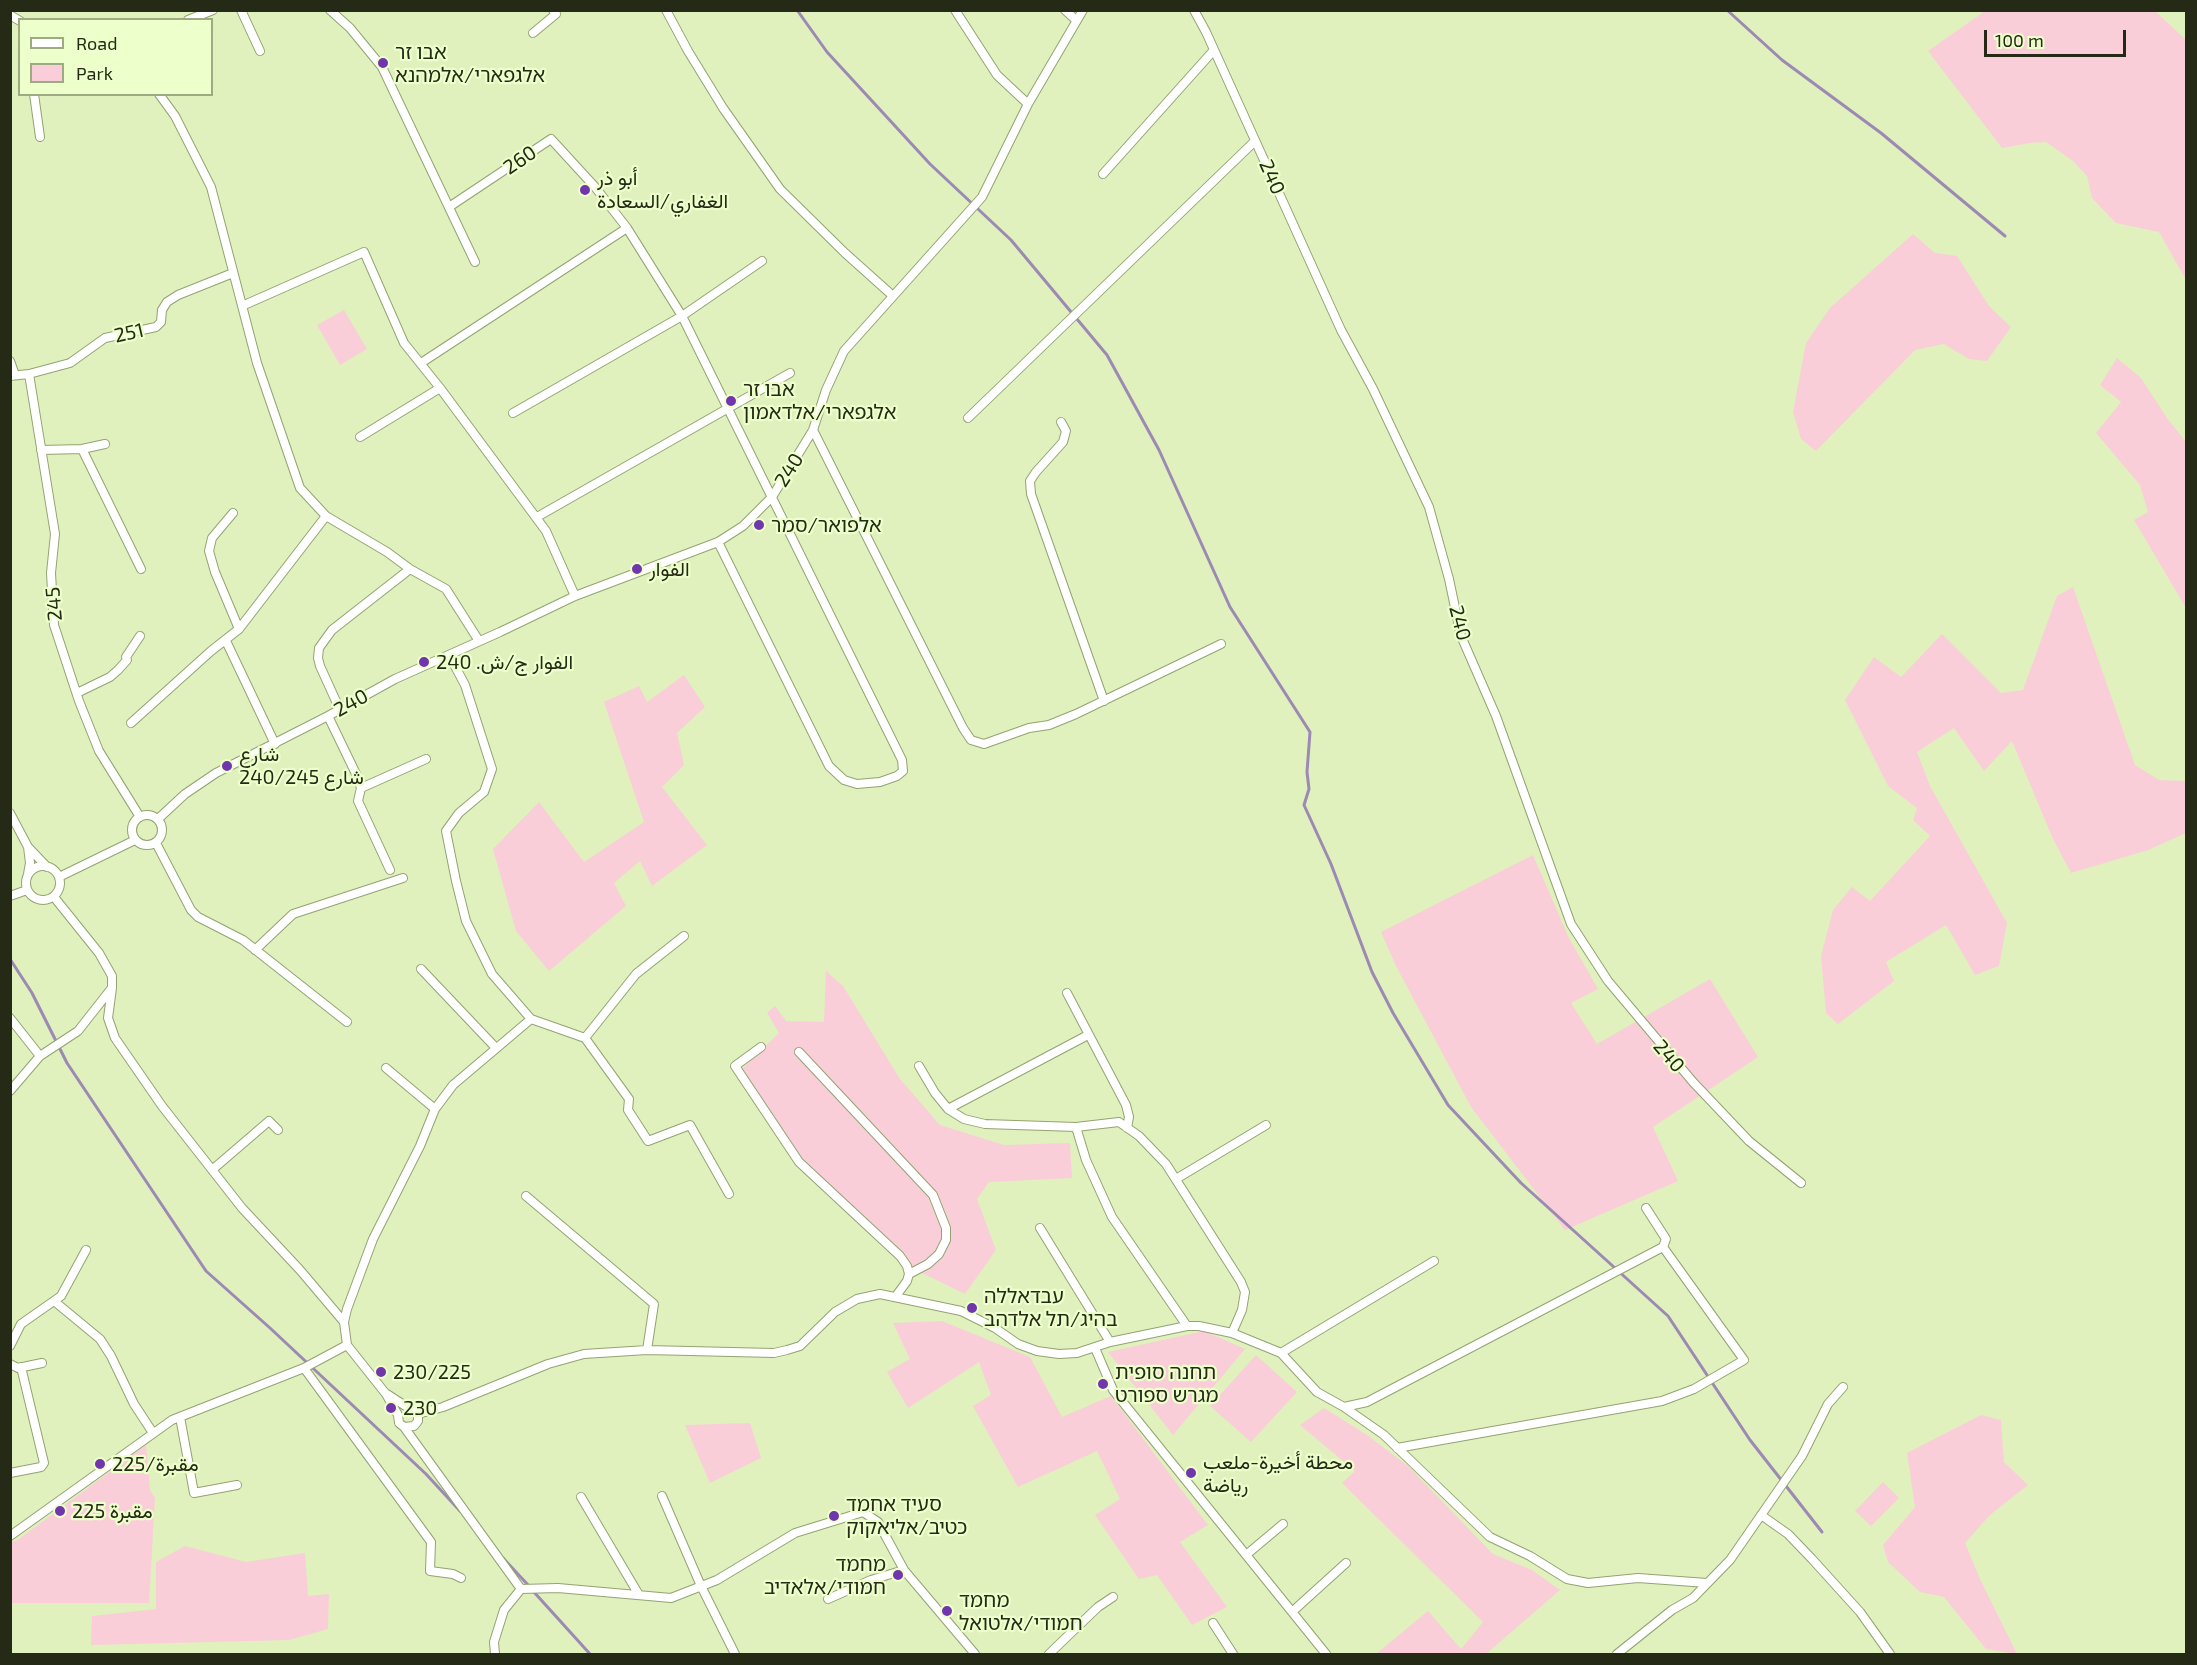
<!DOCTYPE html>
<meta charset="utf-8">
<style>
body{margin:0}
#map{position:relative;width:2197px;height:1665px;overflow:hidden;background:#e0f1bd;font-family:"Exo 2",sans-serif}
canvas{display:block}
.frame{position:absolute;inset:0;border:12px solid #242a16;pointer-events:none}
.legend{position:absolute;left:18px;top:18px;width:195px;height:78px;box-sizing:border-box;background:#edffca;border:2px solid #9daa82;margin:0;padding:8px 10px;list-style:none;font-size:18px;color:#242a16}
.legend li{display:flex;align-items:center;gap:12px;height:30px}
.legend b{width:30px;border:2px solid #9daa82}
.scale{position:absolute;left:1984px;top:30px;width:142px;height:27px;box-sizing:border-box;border:3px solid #242a16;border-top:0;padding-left:8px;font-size:18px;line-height:21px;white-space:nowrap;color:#242a16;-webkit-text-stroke:4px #edffca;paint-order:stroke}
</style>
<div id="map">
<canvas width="2197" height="1665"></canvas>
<div class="frame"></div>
<ul class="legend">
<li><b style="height:8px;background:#fff"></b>Road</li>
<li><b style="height:16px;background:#f9ced8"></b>Park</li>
</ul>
<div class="scale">100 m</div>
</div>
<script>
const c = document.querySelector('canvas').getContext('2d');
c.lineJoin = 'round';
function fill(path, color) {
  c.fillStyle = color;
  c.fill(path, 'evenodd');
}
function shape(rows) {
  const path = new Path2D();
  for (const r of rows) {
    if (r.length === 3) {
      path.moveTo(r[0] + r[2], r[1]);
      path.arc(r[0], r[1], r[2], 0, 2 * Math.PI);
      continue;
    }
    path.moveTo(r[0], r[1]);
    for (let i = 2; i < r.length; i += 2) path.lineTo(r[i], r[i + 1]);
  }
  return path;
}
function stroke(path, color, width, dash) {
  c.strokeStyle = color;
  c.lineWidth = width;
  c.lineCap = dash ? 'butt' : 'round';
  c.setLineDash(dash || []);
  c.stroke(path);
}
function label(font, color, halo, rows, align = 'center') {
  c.font = font + ' "Exo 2",Vazirmatn,"Noto Sans Hebrew",sans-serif';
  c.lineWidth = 4.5;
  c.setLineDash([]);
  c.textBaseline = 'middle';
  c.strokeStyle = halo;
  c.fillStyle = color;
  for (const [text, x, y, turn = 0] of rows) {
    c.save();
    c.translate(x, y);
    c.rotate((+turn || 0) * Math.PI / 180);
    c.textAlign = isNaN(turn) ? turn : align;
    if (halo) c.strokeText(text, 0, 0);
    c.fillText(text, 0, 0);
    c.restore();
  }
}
const green = shape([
 [1985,11,2155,11,2186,40,2186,280,2159,232,2116,223,2092,198,2087,176,2073,161,2046,142,2030,143,2002,148,1928,51],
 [1913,234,1935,253,1957,256,1989,306,2011,327,1987,361,1969,359,1944,344,1915,350,1816,451,1801,439,1793,412,1806,343,1830,308],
 [344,310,367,349,340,365,317,325],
 [2117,358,2141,378,2167,418,2186,442,2186,608,2134,520,2148,512,2140,485,2096,433,2121,402,2100,385],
 [2073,587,2135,765,2159,780,2186,781,2186,833,2148,850,2071,873,2053,839,2012,741,1984,771,1954,728,1917,752,1930,786,2007,923,1999,966,1975,975,1946,925,1886,962,1894,981,1838,1024,1826,1013,1821,956,1833,910,1852,887,1870,901,1930,836,1913,820,1917,808,1888,786,1845,700,1874,657,1901,677,1942,634,2001,693,2023,690,2057,596],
 [684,675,705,707,677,733,684,765,662,787,707,845,652,886,640,861,614,883,626,906,549,971,516,931,493,849,539,802,584,862,644,822,604,702,639,686,647,702],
 [1533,855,1569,938,1598,989,1571,1003,1597,1044,1710,979,1758,1057,1653,1127,1678,1181,1565,1230,1471,1107,1396,966,1381,932],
 [826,971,843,986,900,1079,940,1125,1004,1145,1070,1143,1072,1178,989,1182,977,1199,996,1250,965,1294,914,1269,793,1154,741,1070,779,1033,767,1013,775,1006,786,1021,824,1022],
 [942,1321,1030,1357,1062,1417,1111,1396,1208,1525,1180,1542,1227,1607,1192,1625,1157,1575,1139,1579,1095,1515,1120,1499,1097,1451,1018,1487,973,1406,991,1395,979,1362,908,1408,887,1372,910,1359,893,1323],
 [1204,1331,1245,1349,1173,1435,1108,1352],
 [1256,1355,1297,1392,1251,1442,1210,1406],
 [1324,1408,1367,1435,1408,1466,1493,1554,1532,1570,1560,1590,1486,1654,1376,1654,1428,1611,1461,1649,1483,1622,1342,1483,1355,1471,1300,1425],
 [1981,1415,2001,1420,2004,1462,2028,1485,1990,1515,1965,1543,1980,1579,2017,1654,1986,1649,1944,1597,1920,1592,1888,1562,1883,1545,1915,1507,1907,1453],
 [750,1423,761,1458,710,1483,685,1425],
 [146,1445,150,1490,155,1498,149,1603,11,1603,11,1542,16,1541],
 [1883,1482,1899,1498,1871,1526,1855,1511],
 [185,1546,246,1562,305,1553,308,1596,329,1594,328,1629,289,1640,91,1645,92,1616,156,1609,156,1562]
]);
const stream = shape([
 [797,10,827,52,930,164,1011,240,1107,355,1159,450,1230,607,1310,732,1307,772,1309,789,1304,805,1331,864,1372,972,1393,1013,1448,1105,1521,1183,1668,1316,1750,1440,1822,1532],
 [1727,10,1782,60,1881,133,2005,236],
 [10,959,32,993,67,1063,206,1271,270,1328,426,1474,460,1511],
 [503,1558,529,1586],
 [533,1591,590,1654]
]);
const street = shape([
 [241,10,260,51],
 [330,10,350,28,382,67,475,262],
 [666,10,688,51,723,108,780,189,845,253,893,296],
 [955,10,997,75,1028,104],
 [1065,10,1076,20],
 [1194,10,1206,32,1341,330,1373,389,1429,507,1449,579,1461,636,1496,716,1571,924,1608,981,1693,1082,1749,1141,1801,1183],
 [10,15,20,21],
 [188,20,213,10],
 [533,33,556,14,553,10],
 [34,94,40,137],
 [159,94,175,116,211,187,257,363,300,488,326,516,387,552,410,569,446,589,479,641],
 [1103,174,1214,50],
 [449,207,551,139,595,187,627,228,682,316,902,760,903,771,897,776,880,782,857,784,844,780,829,766,718,542],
 [242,306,364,252,404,343,440,388,546,531,575,596],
 [10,361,15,375],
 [421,363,627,228],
 [29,374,55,534,51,573,54,625,79,701,99,751,140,817],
 [10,376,29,374,70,363,105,338,156,327,161,322,162,310,167,302,178,295,233,273],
 [513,413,682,316,762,261],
 [968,418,1255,141],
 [1061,422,1066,431,1063,442,1036,472,1030,481,1031,494,1104,701],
 [813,430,963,728,971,740,984,744,1029,728,1049,725,1076,714,1221,644],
 [360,437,440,388],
 [82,449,141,569],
 [41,450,82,449,105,444],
 [233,513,212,538,209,551,215,572,239,629],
 [537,517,790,373],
 [226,641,275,744],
 [449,655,465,685,492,769,484,792,459,813,446,831,456,881,466,921,492,974,531,1019,585,1038,636,974,684,936],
 [77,693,110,677,118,670,127,660,126,657,140,636],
 [340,710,320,666,318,658,319,648,332,630,410,569],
 [328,716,357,776,361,788,358,801,390,870],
 [131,723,211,651,239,629,326,516],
 [361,788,426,759],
 [10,813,28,847],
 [147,830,15],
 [158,819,185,794,216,773,328,716,395,679,500,632,575,596,718,542,743,526,772,497,813,430,826,390,844,351,982,197,1028,104,1083,10],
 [156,843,191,910,198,917,243,940,347,1022],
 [43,883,17],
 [28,874,30,863,28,847,47,867],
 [59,877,135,840],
 [10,896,27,890],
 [54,897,99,953,112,976,112,988,108,1018,115,1038,162,1106,242,1208,300,1270,344,1322],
 [255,950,293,914,403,878],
 [421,969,496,1048],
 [1067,993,1126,1105,1129,1117,1127,1128],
 [10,1018,40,1056],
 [585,1038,629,1099,628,1110,648,1141,690,1125,729,1194],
 [761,1047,735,1066,799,1162,900,1256,907,1266,909,1274,907,1281,896,1296],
 [799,1052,933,1195,946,1228,946,1240,939,1254,928,1264,909,1274],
 [919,1066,935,1093,948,1109,964,1119,985,1124,1076,1127,1119,1122,1139,1136,1166,1164,1241,1282,1245,1292,1242,1310,1232,1333],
 [386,1068,435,1109],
 [10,1091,40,1056,78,1031,111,989],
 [948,1109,1088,1035],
 [1076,1127,1086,1160,1112,1217,1187,1326],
 [212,1170,269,1121,278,1130],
 [1176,1179,1266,1125],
 [526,1196,654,1304,647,1350],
 [1040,1228,1110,1342],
 [54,1301,100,1339,111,1356,134,1404,153,1433],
 [10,1346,21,1324,61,1296,86,1250],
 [1095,1348,1113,1390,1326,1654],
 [1281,1353,1434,1261],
 [10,1364,18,1368,42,1363],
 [304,1368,431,1542,430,1571,453,1574,461,1578],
 [387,1394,407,1407,414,1408,418,1414],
 [1344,1407,1384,1435,1490,1537,1530,1556,1567,1579,1588,1583,1638,1578,1707,1583],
 [418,1414,443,1407,548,1364,584,1354,647,1350,774,1353,787,1350,800,1346,835,1312,857,1299,880,1294,961,1311,995,1328,1018,1344,1037,1351,1059,1354,1077,1353,1110,1342,1187,1326,1199,1326,1232,1333,1281,1353,1317,1392,1344,1407,1367,1402,1663,1247,1666,1239,1646,1208],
 [418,1414,418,1421,414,1426,404,1427,399,1423,398,1415,386,1394,347,1345,344,1322,347,1309,373,1239,420,1146,435,1109,453,1085,531,1019],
 [180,1417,194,1493,237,1485],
 [404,1427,521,1589],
 [1397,1448,1662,1401,1694,1389,1744,1360,1663,1247],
 [10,1473,41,1467,44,1463,21,1367],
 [662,1496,701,1586,735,1654],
 [581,1497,639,1595],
 [1761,1515,1788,1534,1812,1559,1860,1612,1890,1654],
 [10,1536,172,1420,304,1368,347,1345],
 [1246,1555,1283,1524],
 [828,1599,871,1580,904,1570],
 [1293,1611,1346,1563],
 [1213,1623,1233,1654],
 [495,1654,494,1642,504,1610,521,1589,558,1588,671,1598,717,1580,795,1533,863,1512,878,1522,904,1570,975,1654],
 [1049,1654,1098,1607,1113,1597],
 [1617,1654,1672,1610,1693,1598,1730,1560,1802,1456,1828,1404,1843,1387]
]);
const markers = [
 [383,63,6,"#7236ac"],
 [585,190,6,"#7236ac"],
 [731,401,6,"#7236ac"],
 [759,525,6,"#7236ac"],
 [637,569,6,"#7236ac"],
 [424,662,6,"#7236ac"],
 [227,766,6,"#7236ac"],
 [972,1308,6,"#7236ac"],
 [381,1372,6,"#7236ac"],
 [1103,1384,6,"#7236ac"],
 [391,1408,6,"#7236ac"],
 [100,1464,6,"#7236ac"],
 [1191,1473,6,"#7236ac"],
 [60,1511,6,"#7236ac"],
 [834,1516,6,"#7236ac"],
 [898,1575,6,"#7236ac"],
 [947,1611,6,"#7236ac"]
];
const poiNames = [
 ["אבו זר",395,52],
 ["אלגפארי/אלמהנא",395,75],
 ["أبو ذر",597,178],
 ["الغفاري/السعادة",597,201],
 ["אבו זר",743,389],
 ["אלגפארי/אלדאמון",743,412],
 ["אלפואר/סמר",771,525],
 ["الفوار",649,569],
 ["الفوار ج/ش. 240",436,662],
 ["شارع",239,754],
 ["240/شارع 245",239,777],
 ["עבדאללה",984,1296],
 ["בהיג/תל אלדהב",984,1319],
 ["230/225",393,1372],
 ["תחנה סופית",1115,1372],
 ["מגרש ספורט",1115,1395],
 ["230",403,1408],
 ["محطة أخيرة-ملعب",1203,1462],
 ["رياضة",1203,1485],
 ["مقبرة/225",112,1464],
 ["סעיד אחמד",846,1504],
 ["כטיב/אליאקוק",846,1527],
 ["مقبرة 225",72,1511],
 ["מחמד",886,1564,"right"],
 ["חמודי/אלאדיב",886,1587,"right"],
 ["מחמד",959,1600],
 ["חמודי/אלטואל",959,1623]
];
const streetNames = [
 ["260",520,160,-34],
 ["240",1272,177,66],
 ["251",129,333,-13],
 ["240",789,470,-58],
 ["245",54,604,-95],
 ["240",1460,623,75],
 ["240",351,703,-29],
 ["240",1669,1056,49]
];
fill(green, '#f9ced8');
stroke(stream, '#9c89b4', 3);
stroke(street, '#93a372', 10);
stroke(street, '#fff', 8);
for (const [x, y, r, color] of markers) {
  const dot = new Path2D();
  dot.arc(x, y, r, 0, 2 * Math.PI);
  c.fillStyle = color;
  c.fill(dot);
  stroke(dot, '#edffca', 2);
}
label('20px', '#242a16', '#edffca', poiNames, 'left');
label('20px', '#242a16', '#edffca', streetNames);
</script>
